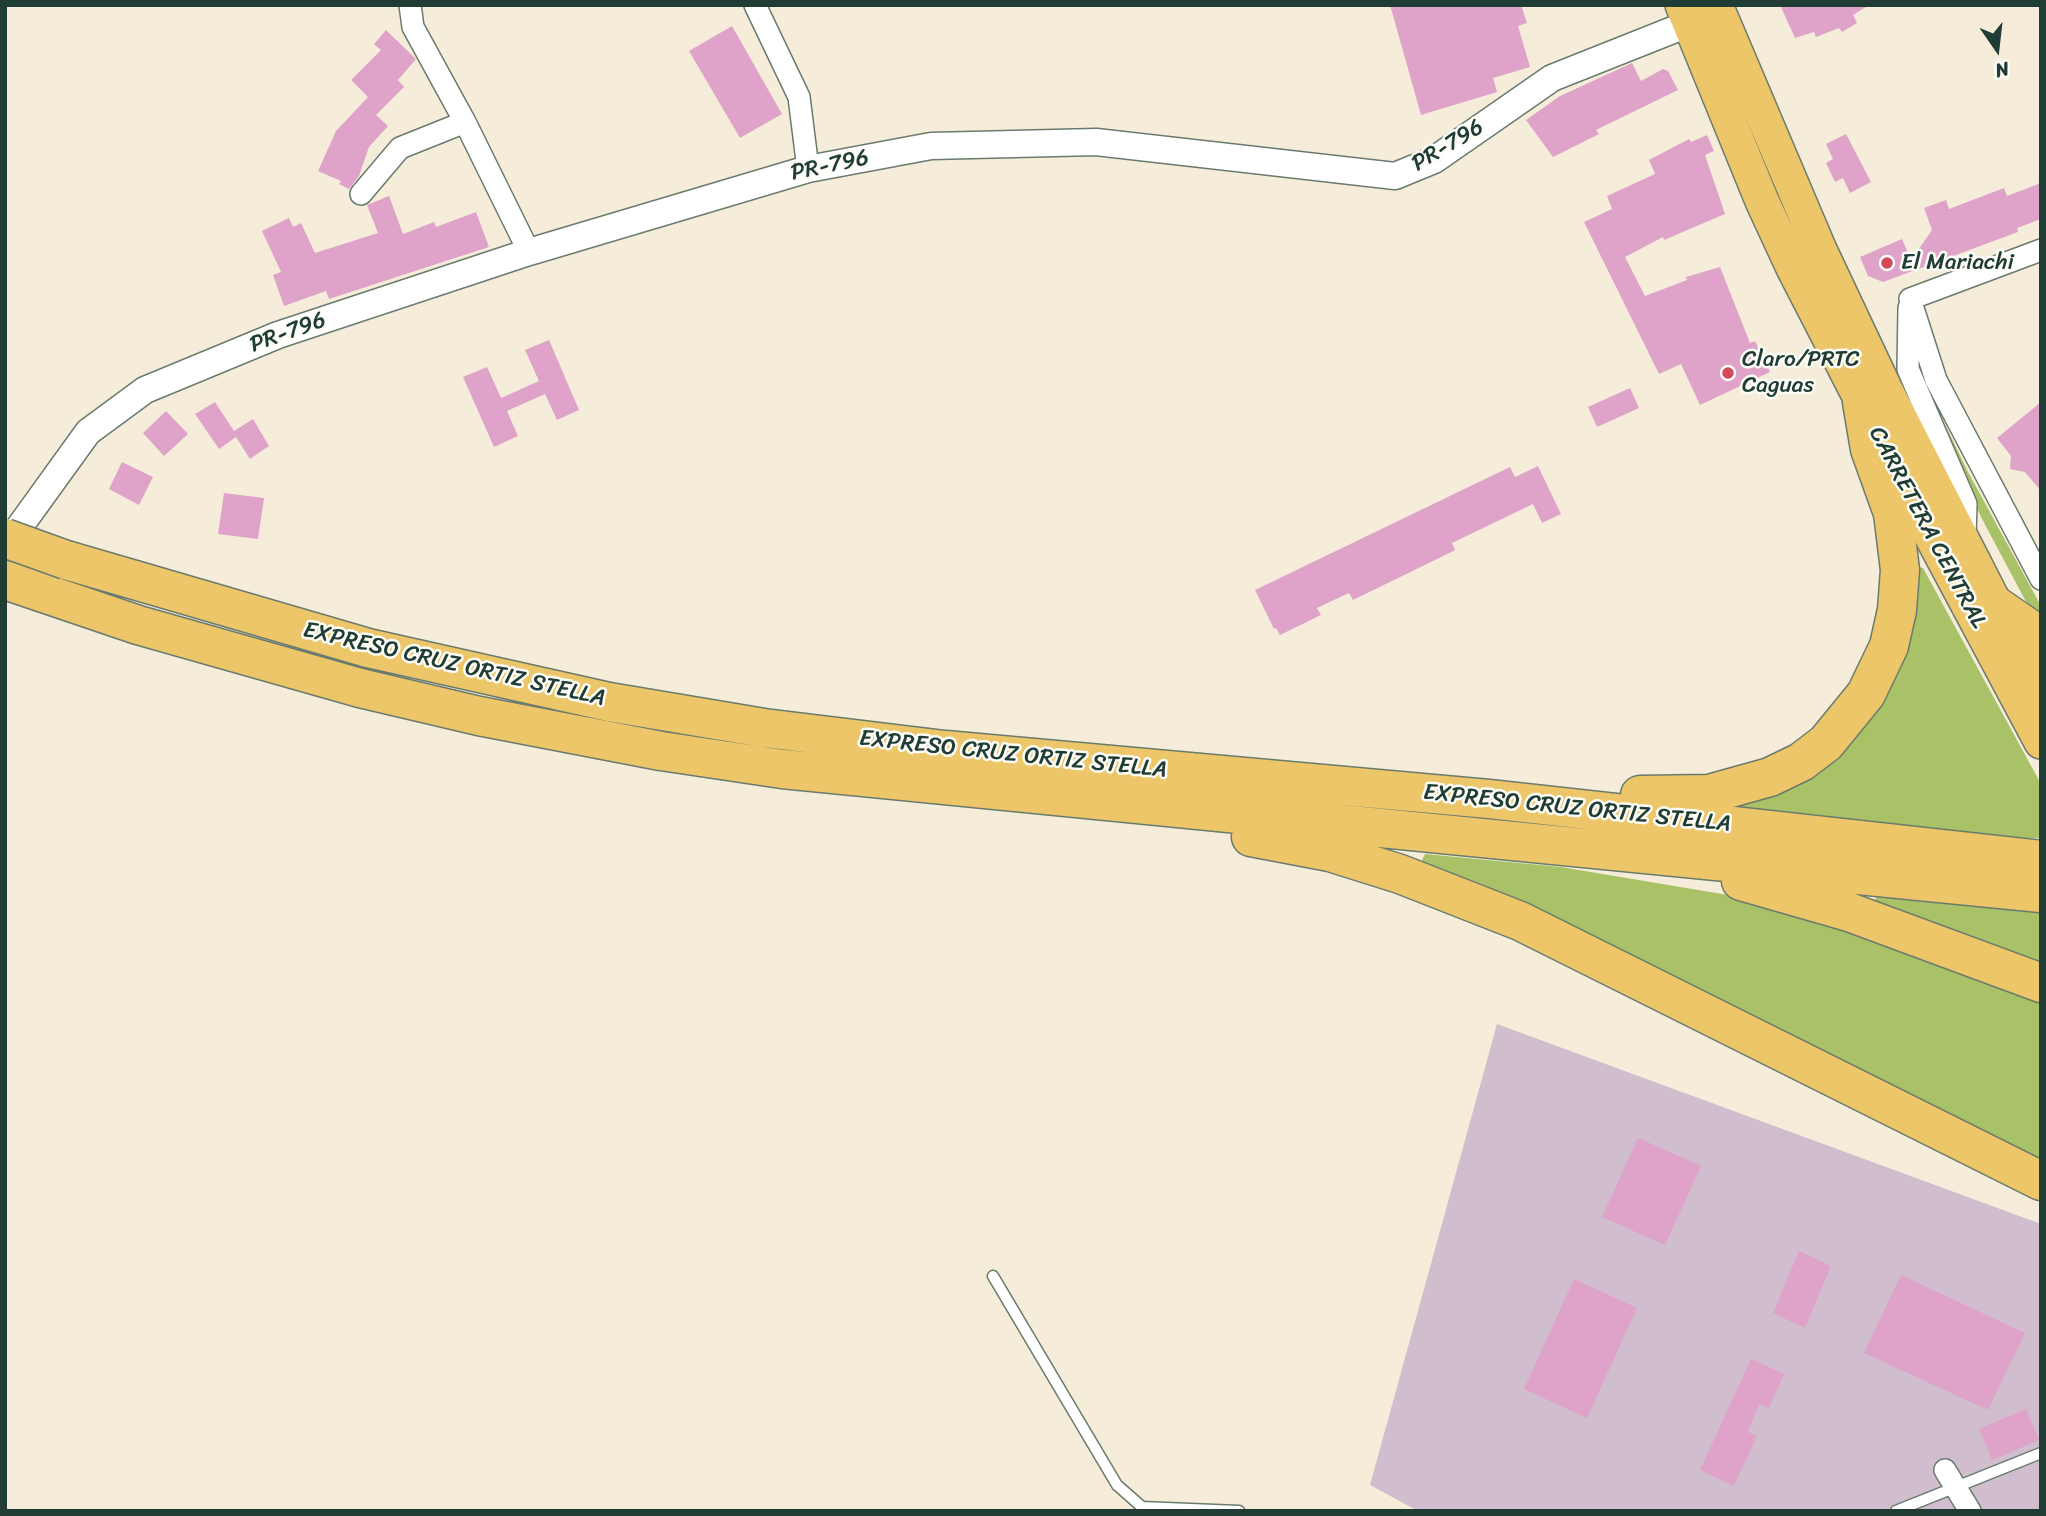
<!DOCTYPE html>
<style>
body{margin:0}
#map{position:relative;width:2046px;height:1516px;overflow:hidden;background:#f5edda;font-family:Sriracha,sans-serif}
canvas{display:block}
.frame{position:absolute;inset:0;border:7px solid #1f3d34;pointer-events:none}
.north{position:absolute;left:1962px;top:14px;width:70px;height:70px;-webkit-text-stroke:5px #fdfcf7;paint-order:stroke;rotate:166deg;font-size:19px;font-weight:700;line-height:28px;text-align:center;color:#1f3d34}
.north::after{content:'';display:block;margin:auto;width:24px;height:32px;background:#1f3d34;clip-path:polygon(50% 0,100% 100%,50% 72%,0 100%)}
</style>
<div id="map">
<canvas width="2046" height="1516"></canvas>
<div class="frame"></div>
<div class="north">N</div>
</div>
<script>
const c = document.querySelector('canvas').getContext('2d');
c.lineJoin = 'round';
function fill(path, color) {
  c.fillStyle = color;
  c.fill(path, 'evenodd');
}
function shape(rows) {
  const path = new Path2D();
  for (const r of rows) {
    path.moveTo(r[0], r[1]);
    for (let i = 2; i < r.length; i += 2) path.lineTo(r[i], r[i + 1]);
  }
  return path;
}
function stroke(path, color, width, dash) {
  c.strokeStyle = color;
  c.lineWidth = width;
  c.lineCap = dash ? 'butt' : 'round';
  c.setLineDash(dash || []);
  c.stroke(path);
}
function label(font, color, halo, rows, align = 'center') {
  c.font = font + ' Sriracha,sans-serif';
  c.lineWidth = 5;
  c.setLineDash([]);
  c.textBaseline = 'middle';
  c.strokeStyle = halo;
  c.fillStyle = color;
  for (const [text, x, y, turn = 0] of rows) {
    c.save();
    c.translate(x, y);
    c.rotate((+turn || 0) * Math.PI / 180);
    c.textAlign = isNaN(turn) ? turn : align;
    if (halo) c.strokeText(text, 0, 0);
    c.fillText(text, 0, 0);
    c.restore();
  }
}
const industrial = shape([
 [1497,1024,2041,1224,2041,1511,1418,1511,1370,1485]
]);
const green = shape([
 [1922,377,1968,472,2041,606,2041,630,1981,517,1921,384],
 [1918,567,1923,568,2041,784,2041,838,1997,838,1731,808,1807,774],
 [1425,854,1561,867,1752,899,2041,996,2041,1163,1419,866],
 [1877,894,2041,908,2041,972,1872,911]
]);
const building = shape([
 [1390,5,1521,5,1527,23,1518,26,1530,67,1493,78,1497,92,1421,115],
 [1780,5,1869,5,1853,15,1857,23,1842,32,1839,28,1816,37,1814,32,1795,38],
 [732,26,782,114,740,138,689,51],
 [386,30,416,59,398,80,404,87,376,115,388,126,369,147,359,176,349,189,339,184,341,181,318,171,336,131,368,97,351,80,381,50,374,44],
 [1632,63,1641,81,1663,69,1668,71,1678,90,1596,130,1599,134,1553,157,1526,120,1560,96],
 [1846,134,1871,182,1850,193,1843,178,1835,182,1826,163,1833,159,1826,144],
 [1707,135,1714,151,1705,155,1725,214,1664,240,1663,237,1625,257,1645,296,1687,280,1686,277,1720,267,1750,343,1755,341,1770,372,1700,405,1681,364,1659,374,1584,222,1612,209,1607,196,1655,174,1649,160,1689,139,1691,142],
 [2041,183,2041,219,2017,228,2018,232,1883,282,1868,276,1860,257,1902,239,1911,260,1932,230,1924,208,1946,200,1949,209,2004,188,2007,196],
 [389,196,403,234,434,222,436,227,476,212,489,247,329,299,326,291,284,306,273,275,281,272,262,231,289,218,293,227,301,223,315,253,378,233,367,205],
 [549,340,579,410,557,420,545,394,507,411,518,436,494,447,463,377,487,367,501,398,539,381,525,350],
 [1630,388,1639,408,1597,427,1588,407],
 [215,402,234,431,253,419,269,446,250,459,236,437,219,449,195,414],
 [2041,402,2041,491,2025,472,2010,469,2011,456,1997,438],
 [166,411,188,434,164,456,143,433],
 [122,462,153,477,139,505,109,489],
 [1538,466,1561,514,1542,523,1533,504,1452,543,1455,550,1435,560,1353,600,1349,593,1317,608,1321,615,1280,635,1276,628,1274,629,1255,590,1510,467,1515,477],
 [224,493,264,498,258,539,218,534],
 [1638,1138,1701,1166,1665,1245,1602,1217],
 [1799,1251,1831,1266,1805,1328,1773,1313],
 [1901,1275,2025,1333,1988,1410,1864,1353],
 [1574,1279,1637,1308,1587,1418,1524,1389],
 [1751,1359,1784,1374,1769,1408,1759,1404,1748,1432,1757,1436,1734,1486,1700,1470],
 [2026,1409,2039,1440,1992,1460,1979,1429]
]);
const service = shape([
 [993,1276,1117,1485,1142,1507,1239,1511],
 [1896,1511,2041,1453]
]);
const minor = shape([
 [410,5,413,27,465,122,529,252],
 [755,5,799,97,808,169],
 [361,194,400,148,465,122],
 [1910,299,1936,380,2041,579],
 [1910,299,2041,250],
 [1909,308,1908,369,1966,504,1965,537],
 [1945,1470,1970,1511]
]);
const tertiary = shape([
 [5,547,88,432,145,390,278,335,529,252,808,169,931,146,1096,142,1395,176,1434,160,1552,78,1708,16]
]);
const primary = shape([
 [1682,5,1762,201,1793,268,1932,538,2041,742],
 [1716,5,1820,250,1886,390,2041,693]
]);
const motorway = shape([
 [66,560,368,648,609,702,764,728,945,750,1489,799,2041,860],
 [5,580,138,625,360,688,479,716,661,751,782,769,2041,893],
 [1992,603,2034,632,2041,644],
 [1640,795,1709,794,1770,777,1801,762,1826,743,1866,694,1889,646,1897,610,1900,570,1893,513,1870,449,1862,402],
 [1251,837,1330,852,1400,874,1520,921,2041,1181],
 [1741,881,1849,912,2041,983]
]);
const motorwayBridge = shape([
 [5,538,66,560]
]);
const markers = [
 [1887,263,7,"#d1495b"],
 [1728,373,7,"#d1495b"]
];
const streetNames = [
 ["PR-796",1448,146,-31],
 ["PR-796",830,166,-12],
 ["PR-796",288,333,-20],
 ["CARRETERA CENTRAL",1927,528,62],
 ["EXPRESO CRUZ ORTIZ STELLA",454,665,13],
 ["EXPRESO CRUZ ORTIZ STELLA",1013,755,6],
 ["EXPRESO CRUZ ORTIZ STELLA",1577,809,6]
];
const poiNames = [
 ["El Mariachi",1901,263],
 ["Claro/PRTC",1742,360],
 ["Caguas",1742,386]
];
fill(industrial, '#d0bdcd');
fill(green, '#aac267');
fill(building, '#dfa3c9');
stroke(service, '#6a7b6e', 13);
stroke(minor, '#6a7b6e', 24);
stroke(tertiary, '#6a7b6e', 29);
stroke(primary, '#6a7b6e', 36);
stroke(motorway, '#6a7b6e', 41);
stroke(service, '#fff', 10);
stroke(minor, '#fff', 21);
stroke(tertiary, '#fff', 26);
stroke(primary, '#ecc669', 33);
stroke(motorway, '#ecc669', 38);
stroke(motorwayBridge, '#6a7b6e', 41, []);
stroke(motorwayBridge, '#ecc669', 38);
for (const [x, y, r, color] of markers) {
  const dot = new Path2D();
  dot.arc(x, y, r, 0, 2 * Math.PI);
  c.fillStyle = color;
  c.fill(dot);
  stroke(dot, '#fdfcf7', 2.5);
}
label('23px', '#1f3d34', '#fdfcf7', streetNames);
label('23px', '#1f3d34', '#fdfcf7', poiNames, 'left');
</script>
